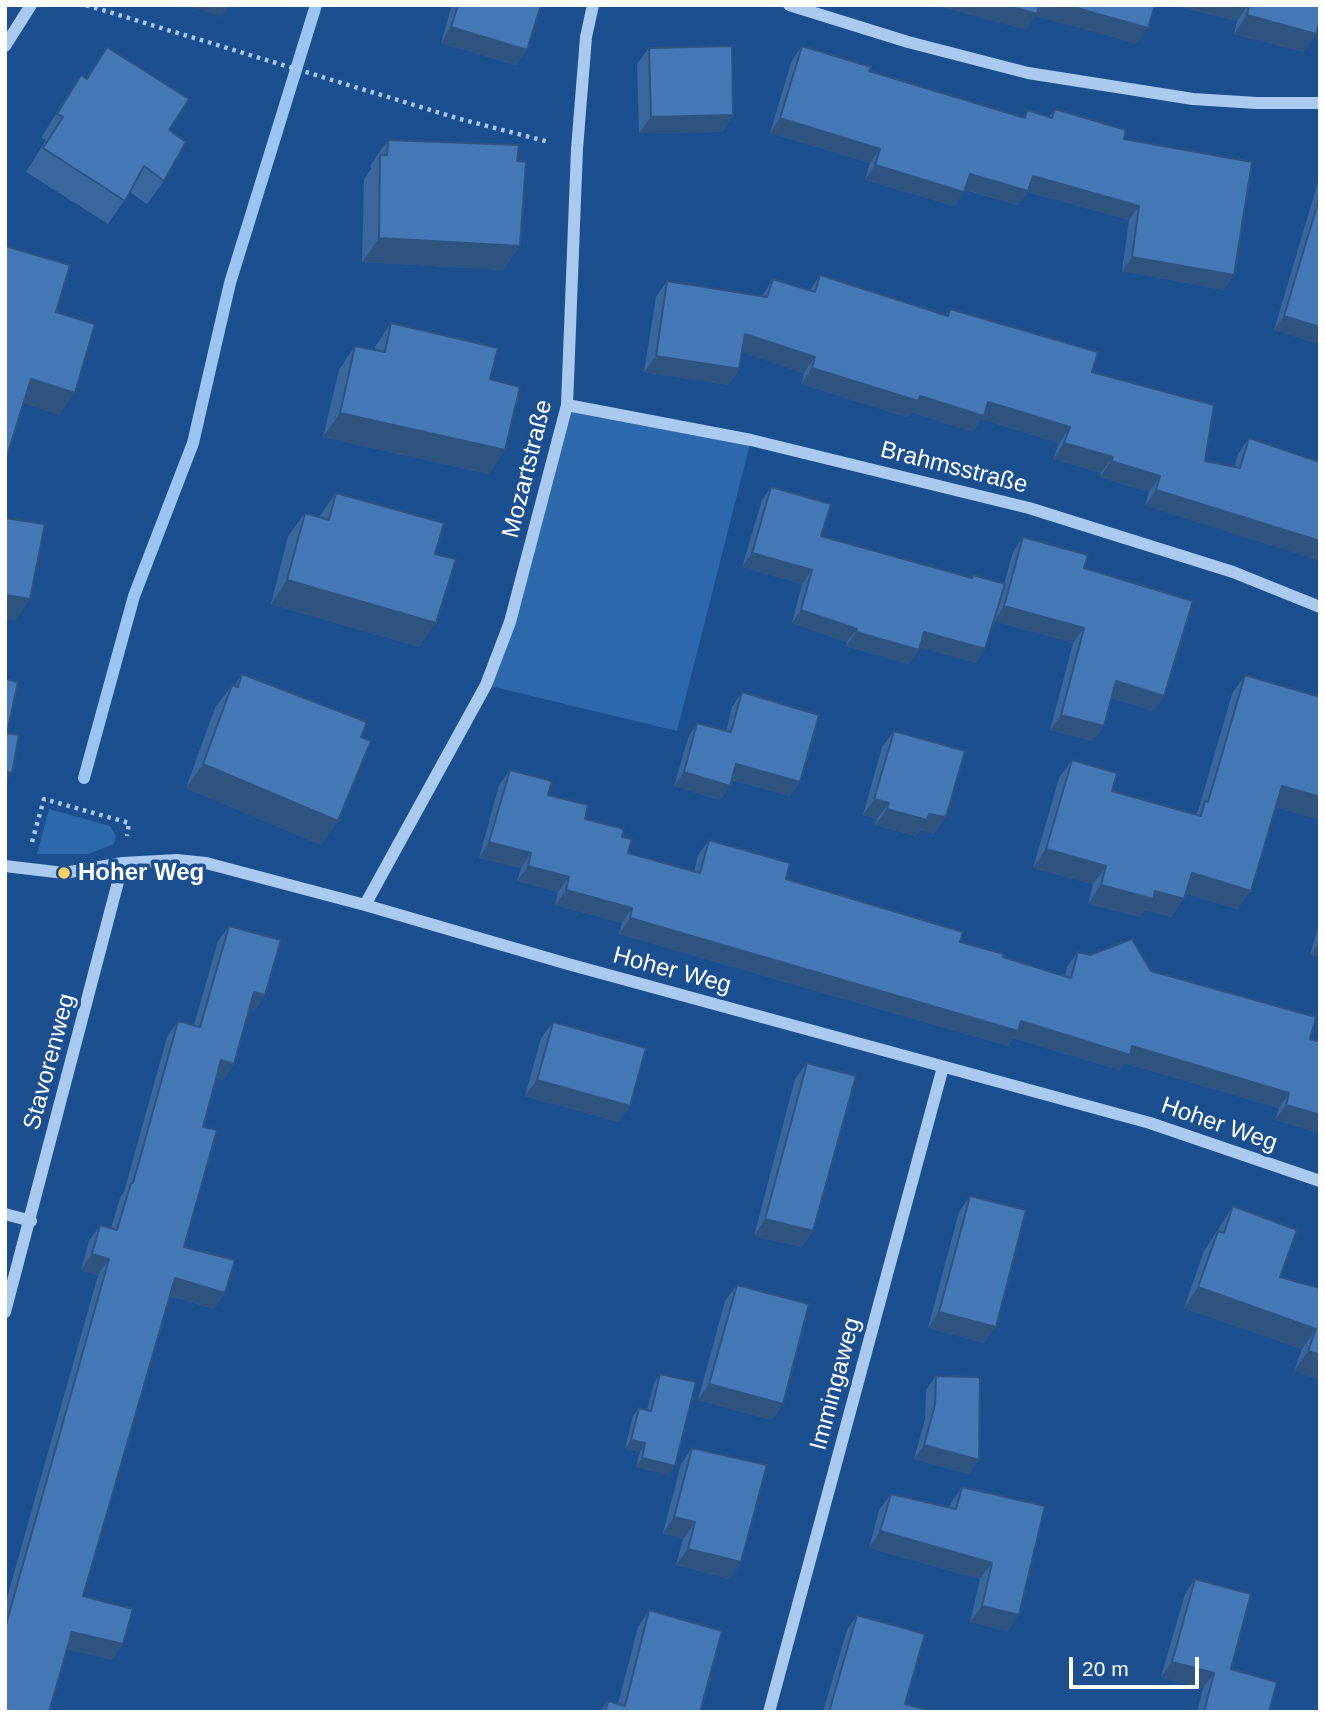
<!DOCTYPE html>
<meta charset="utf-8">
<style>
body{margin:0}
#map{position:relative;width:1325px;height:1717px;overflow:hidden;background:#1b4f8f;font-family:Helvetica,sans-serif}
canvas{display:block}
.frame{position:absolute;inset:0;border:7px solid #fff;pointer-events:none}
.scale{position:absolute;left:1069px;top:1657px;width:130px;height:32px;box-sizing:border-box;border:4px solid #fff;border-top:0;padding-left:9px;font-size:21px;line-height:24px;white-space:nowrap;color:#fff;-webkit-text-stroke:5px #1b4f8f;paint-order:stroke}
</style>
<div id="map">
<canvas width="1325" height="1717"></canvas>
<div class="frame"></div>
<div class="scale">20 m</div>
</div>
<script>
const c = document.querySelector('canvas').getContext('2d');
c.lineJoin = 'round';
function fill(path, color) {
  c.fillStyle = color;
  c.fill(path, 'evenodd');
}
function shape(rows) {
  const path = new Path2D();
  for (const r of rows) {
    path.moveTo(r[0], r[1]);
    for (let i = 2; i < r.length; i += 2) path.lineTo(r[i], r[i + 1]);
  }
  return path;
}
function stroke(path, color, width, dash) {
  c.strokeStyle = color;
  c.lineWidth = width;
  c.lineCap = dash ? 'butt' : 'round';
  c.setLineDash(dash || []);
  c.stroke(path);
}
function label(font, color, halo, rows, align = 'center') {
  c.font = font + ' Helvetica,sans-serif';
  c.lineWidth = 7;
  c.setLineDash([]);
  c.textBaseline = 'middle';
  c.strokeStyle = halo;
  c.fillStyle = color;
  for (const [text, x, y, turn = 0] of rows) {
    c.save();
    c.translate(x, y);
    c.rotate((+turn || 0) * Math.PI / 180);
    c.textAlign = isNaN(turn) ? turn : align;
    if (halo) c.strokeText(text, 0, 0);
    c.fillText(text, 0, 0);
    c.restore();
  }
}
const green = shape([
 [567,405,751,440,677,731,486,685],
 [49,809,110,826,116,836,114,844,88,854,37,854]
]);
const stream = shape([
 [84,778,134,596,193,443,230,283,316,5]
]);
const path = shape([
 [86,5,460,119,549,142],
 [32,842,44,799,129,823,127,836]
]);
const minor = shape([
 [789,5,908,42,1028,73,1193,99,1257,103,1320,103],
 [5,46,31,5],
 [567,405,751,440,1029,508,1233,572,1320,607],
 [5,866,64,873,123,863,177,860,206,863,365,905,568,964,1150,1123,1320,1181],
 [365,905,486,685,510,622,567,405,577,149,586,37,593,5],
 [5,1214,31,1221],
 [5,1312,123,863],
 [769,1712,943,1067]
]);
const wall = shape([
 [452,5,541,5,516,65,441,43],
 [1180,5,1320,5,1303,52,1234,34,1237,21,1179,7],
 [802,46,869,71,1023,117,1027,110,1049,117,1055,109,1124,139,1224,290,1122,271,1129,220,1028,192,1018,205,965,190,954,206,865,180,870,163,770,133,792,60],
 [107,47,169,130,164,181,147,204,130,192,108,224,26,172,46,140,41,138,65,99,81,75,86,78],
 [649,48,733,115,722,132,639,133,637,64],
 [388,140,517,161,504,270,362,262,364,179,371,169,371,164],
 [1320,180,1320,344,1274,330,1318,182],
 [820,275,946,315,950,309,1092,372,1205,461,1234,467,1238,454,1249,438,1320,462,1145,506,1149,492,1100,477,1101,473,1053,459,1059,443,981,419,973,432,911,412,907,417,801,384,804,373,742,352,739,369,728,385,644,372,656,297,667,281,762,296,773,279,810,290],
 [391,323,490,379,489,474,323,437,339,370,355,346,374,350,375,347],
 [771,487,821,536,971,578,973,575,1004,584,1013,552,1023,537,1084,568,1164,696,1153,711,1111,698,1093,741,1050,730,1073,643,994,621,976,663,920,647,909,664,846,646,847,642,792,623,802,584,742,567,762,500],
 [336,493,435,554,419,647,271,604,288,536,305,513,319,517],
 [242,674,321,845,186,788,215,708,232,685,234,686],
 [1245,675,1320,697,1320,820,1276,807,1238,909,1186,894,1171,917,1145,910,1140,917,1088,904,1093,884,1033,868,1059,778,1072,760,1112,791,1195,815,1198,811,1232,694],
 [742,692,790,796,732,780,730,786,720,800,674,786,688,738,697,723,726,731,732,707],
 [894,731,934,834,920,830,916,836,875,825,877,819,863,815,882,747],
 [510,770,585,819,622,837,628,853,694,872,698,855,709,840,786,879,1003,957,1065,976,1067,967,1078,952,1151,971,1310,1039,1320,1133,1275,1120,1279,1108,1124,1063,1119,1070,1013,1038,1008,1046,619,934,622,923,555,905,558,892,517,881,521,868,479,858,499,785],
 [1320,921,1320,957,1310,955],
 [229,926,265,995,254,1011,249,1009,234,1064,223,1080,216,1078,203,1127,184,1247,225,1293,214,1309,170,1296,83,1596,123,1644,112,1660,67,1649,5,1712,5,1605,98,1275,81,1270,89,1241,100,1225,111,1228,120,1198,124,1192,167,1037,178,1021,194,1025,218,941],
 [553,1022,630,1106,618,1122,525,1096,541,1038],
 [807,1063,813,1231,801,1247,754,1236,795,1079],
 [970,1196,984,1343,928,1328,959,1212],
 [1233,1206,1280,1277,1320,1288,1320,1380,1294,1371,1302,1349,1184,1308,1204,1251],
 [737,1285,783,1404,772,1420,698,1400,725,1301],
 [660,1374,669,1475,636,1467,640,1452,625,1449,633,1416,639,1408,647,1410,654,1383],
 [936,1376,979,1460,969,1474,914,1459,925,1419,926,1390],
 [692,1448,741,1562,730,1579,676,1565,683,1539,663,1533,681,1464],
 [962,1487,1045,1506,1008,1631,970,1622,980,1579,869,1548,879,1510,891,1494,949,1507,950,1504],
 [1195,1579,1231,1669,1269,1712,1197,1712,1203,1688,1161,1677,1185,1594],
 [649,1610,700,1712,600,1712,608,1701,618,1704,638,1627],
 [857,1615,905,1704,934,1712,823,1712,847,1630]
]);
const shadedWall = shape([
 [186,5,230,5,222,17],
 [933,5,1066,5,1148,28,1137,44,1035,16,1026,30],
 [1180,5,1248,5,1237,21,1179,7],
 [1247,15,1316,34,1303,52,1234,34],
 [451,27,527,50,516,65,441,43],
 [733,115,722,132,639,133,651,117],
 [780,118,880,149,870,163,770,133],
 [875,165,964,192,954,206,865,180],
 [970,174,1033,176,1139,206,1129,220,1028,192,1018,205,960,188],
 [379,238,520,246,504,270,362,262],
 [1132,257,1234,275,1224,290,1122,271],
 [1284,316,1320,327,1320,344,1274,330],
 [745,334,815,357,804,373,734,350],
 [656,356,739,369,728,385,644,372],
 [812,368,920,396,988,402,1070,427,1059,443,981,419,973,432,911,412,907,417,801,384],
 [31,379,75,393,59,415,16,401],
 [340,413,505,450,489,474,323,437],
 [1064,443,1113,457,1101,473,1053,459],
 [1111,461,1160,476,1149,492,1100,477],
 [1156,490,1320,541,1320,561,1145,506],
 [752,553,812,570,802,584,742,567],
 [287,580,436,623,419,647,271,604],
 [5,595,30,599,15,621,5,619],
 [1004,606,1084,628,1073,643,994,621],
 [801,610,857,629,847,642,792,623],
 [856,632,919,650,909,664,846,646],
 [924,632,985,649,976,663,914,646],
 [1116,681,1164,696,1153,711,1105,696],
 [1061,715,1104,726,1093,741,1050,730],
 [203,764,338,821,321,845,186,788],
 [736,764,800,782,790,796,726,778],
 [5,771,12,773,5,782],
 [684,772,730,786,720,800,674,786],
 [1282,786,1320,797,1320,820,1269,805],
 [874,799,889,803,877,819,863,815],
 [887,809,929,814,946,817,934,834,920,830,916,836,875,825],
 [489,842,531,853,521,868,479,858],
 [1046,849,1106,866,1093,884,1033,868],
 [528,866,569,877,558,892,517,881],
 [1192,873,1251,891,1238,909,1179,892],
 [1101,885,1155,891,1184,899,1171,917,1145,910,1140,917,1088,904],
 [566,890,632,908,622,923,555,905],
 [630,918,1021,1021,1132,1046,1289,1093,1279,1108,1124,1063,1119,1070,1013,1038,1008,1046,619,934],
 [1320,941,1320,957,1310,955],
 [254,992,265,995,254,1011,243,1008],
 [221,1060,234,1064,223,1080,210,1076],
 [537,1080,630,1106,618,1122,525,1096],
 [1286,1105,1320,1115,1320,1133,1275,1120],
 [765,1219,813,1231,801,1247,754,1236],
 [92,1254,109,1259,98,1275,81,1270],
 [175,1278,225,1293,214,1309,164,1294],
 [1198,1287,1316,1329,1302,1349,1184,1308],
 [939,1312,996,1327,984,1343,928,1328],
 [1308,1351,1320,1355,1320,1380,1294,1371],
 [709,1384,783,1404,772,1420,698,1400],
 [631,1440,645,1443,640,1452,625,1449],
 [924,1445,979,1460,969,1474,914,1459],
 [642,1458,675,1466,669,1475,636,1467],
 [674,1517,695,1522,683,1539,663,1533],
 [880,1531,992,1563,980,1579,869,1548],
 [688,1549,741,1562,730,1579,676,1565],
 [982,1606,1019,1615,1008,1631,970,1622],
 [72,1632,123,1644,112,1660,61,1648],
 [1172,1662,1214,1673,1203,1688,1161,1677]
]);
const building = shape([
 [458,5,541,5,527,50,451,27,458,5],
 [1005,5,1039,5,1037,14,1005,5],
 [1066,5,1155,5,1148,28,1066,5],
 [1249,5,1320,5,1320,20,1316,34,1247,15,1249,5],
 [732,46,733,115,651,117,649,48,732,46],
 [802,46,871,67,869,71,1025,118,1027,110,1052,118,1055,109,1126,130,1124,139,1252,162,1234,275,1132,257,1139,206,1033,176,1028,191,970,174,964,192,875,165,880,149,780,118,802,46],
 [107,47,189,99,169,130,186,142,164,181,144,166,125,201,43,148,63,117,57,114,81,75,87,79,107,47],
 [388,140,519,145,517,161,526,162,520,246,379,238,380,155,387,155,388,140],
 [1320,196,1320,327,1284,316,1320,196],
 [5,246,70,265,56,312,95,324,75,393,31,379,5,462,5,246],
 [820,275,948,316,950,309,1098,352,1092,372,1214,405,1205,461,1240,468,1249,438,1320,462,1320,541,1156,490,1160,476,1111,461,1113,457,1064,443,1070,427,988,402,984,416,920,396,918,401,812,368,815,357,745,334,739,369,656,356,667,281,767,297,773,279,815,292,820,275],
 [391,323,498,348,490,379,520,387,505,450,340,413,355,346,385,352,391,323],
 [771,487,831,504,821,536,972,578,973,575,1005,584,985,649,924,632,919,650,856,632,857,629,801,610,812,570,752,553,771,487],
 [336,493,444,523,435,554,456,559,436,623,287,580,305,513,329,520,336,493],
 [5,518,45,524,30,599,5,595,5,518],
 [1023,537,1088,555,1084,568,1193,601,1164,696,1116,681,1104,726,1061,715,1084,628,1004,606,1023,537],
 [242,674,367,722,361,737,371,741,338,821,203,764,232,685,238,687,242,674],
 [1245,675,1320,697,1320,797,1282,786,1251,891,1192,873,1184,899,1155,891,1153,899,1101,885,1106,866,1046,849,1072,760,1117,773,1112,791,1201,816,1205,801,1208,802,1245,675],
 [5,679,18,682,7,733,19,735,12,773,5,771,5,679],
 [742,692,819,715,800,782,736,764,730,786,684,772,697,723,731,732,742,692],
 [894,731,965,751,946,817,929,814,927,820,887,809,889,803,874,799,894,731],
 [510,770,552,781,548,795,588,805,585,819,624,829,622,837,632,839,628,853,700,873,709,840,790,863,786,879,963,932,960,942,1004,954,1003,957,1071,978,1078,952,1090,955,1132,939,1151,971,1316,1017,1310,1039,1320,1042,1320,1115,1286,1105,1289,1093,1132,1046,1130,1055,1021,1021,1018,1031,630,918,632,908,566,890,569,877,528,866,531,853,489,842,510,770],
 [229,926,281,940,265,995,254,992,234,1064,221,1060,203,1127,217,1130,184,1247,235,1260,225,1293,175,1278,83,1596,133,1609,123,1644,72,1632,49,1712,5,1712,5,1628,109,1259,92,1254,100,1225,117,1230,131,1183,133,1183,178,1021,200,1027,229,926],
 [553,1022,646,1048,630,1106,537,1080,553,1022],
 [807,1063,856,1076,813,1231,765,1219,807,1063],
 [970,1196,1026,1210,996,1327,939,1312,970,1196],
 [1233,1206,1297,1230,1280,1277,1320,1288,1320,1355,1308,1351,1316,1329,1198,1287,1218,1231,1224,1233,1233,1206],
 [737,1285,809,1304,783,1404,709,1384,737,1285],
 [660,1374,696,1382,675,1466,642,1458,645,1443,631,1440,639,1408,651,1411,660,1374],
 [936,1376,980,1377,979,1460,924,1445,935,1405,936,1376],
 [692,1448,767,1465,741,1562,688,1549,695,1522,674,1517,692,1448],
 [962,1487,1045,1506,1019,1615,982,1606,992,1563,880,1531,891,1494,956,1509,962,1487],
 [1195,1579,1251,1594,1231,1669,1277,1682,1269,1712,1204,1712,1214,1673,1172,1662,1195,1579],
 [649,1610,722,1631,700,1712,605,1712,608,1701,625,1706,649,1610],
 [857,1615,925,1634,905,1704,934,1712,829,1712,857,1615]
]);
const markers = [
 [64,873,7,"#ffd166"]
];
const streetNames = [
 ["Brahmsstraße",954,468,14],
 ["Mozartstraße",528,469,-76],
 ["Hoher Weg",672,971,15],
 ["Stavorenweg",50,1062,-75],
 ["Hoher Weg",1219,1125,19],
 ["Immingaweg",836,1384,-75]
];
const poiNames = [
 ["Hoher Weg",78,873]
];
fill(green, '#2e69ad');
stroke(stream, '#9cc4f0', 12);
stroke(path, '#a9c9ee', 4.5, [3.5, 5]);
stroke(minor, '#a9c9ee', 12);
fill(wall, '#3a679d');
fill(shadedWall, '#305480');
fill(building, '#4478b7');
stroke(building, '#305480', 2);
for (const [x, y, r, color] of markers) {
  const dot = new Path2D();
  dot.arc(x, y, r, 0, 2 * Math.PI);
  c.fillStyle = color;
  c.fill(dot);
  stroke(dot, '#1b4f8f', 2.5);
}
label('24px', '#fff', '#1b4f8f', streetNames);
label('bold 24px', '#fff', '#1b4f8f', poiNames, 'left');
</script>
